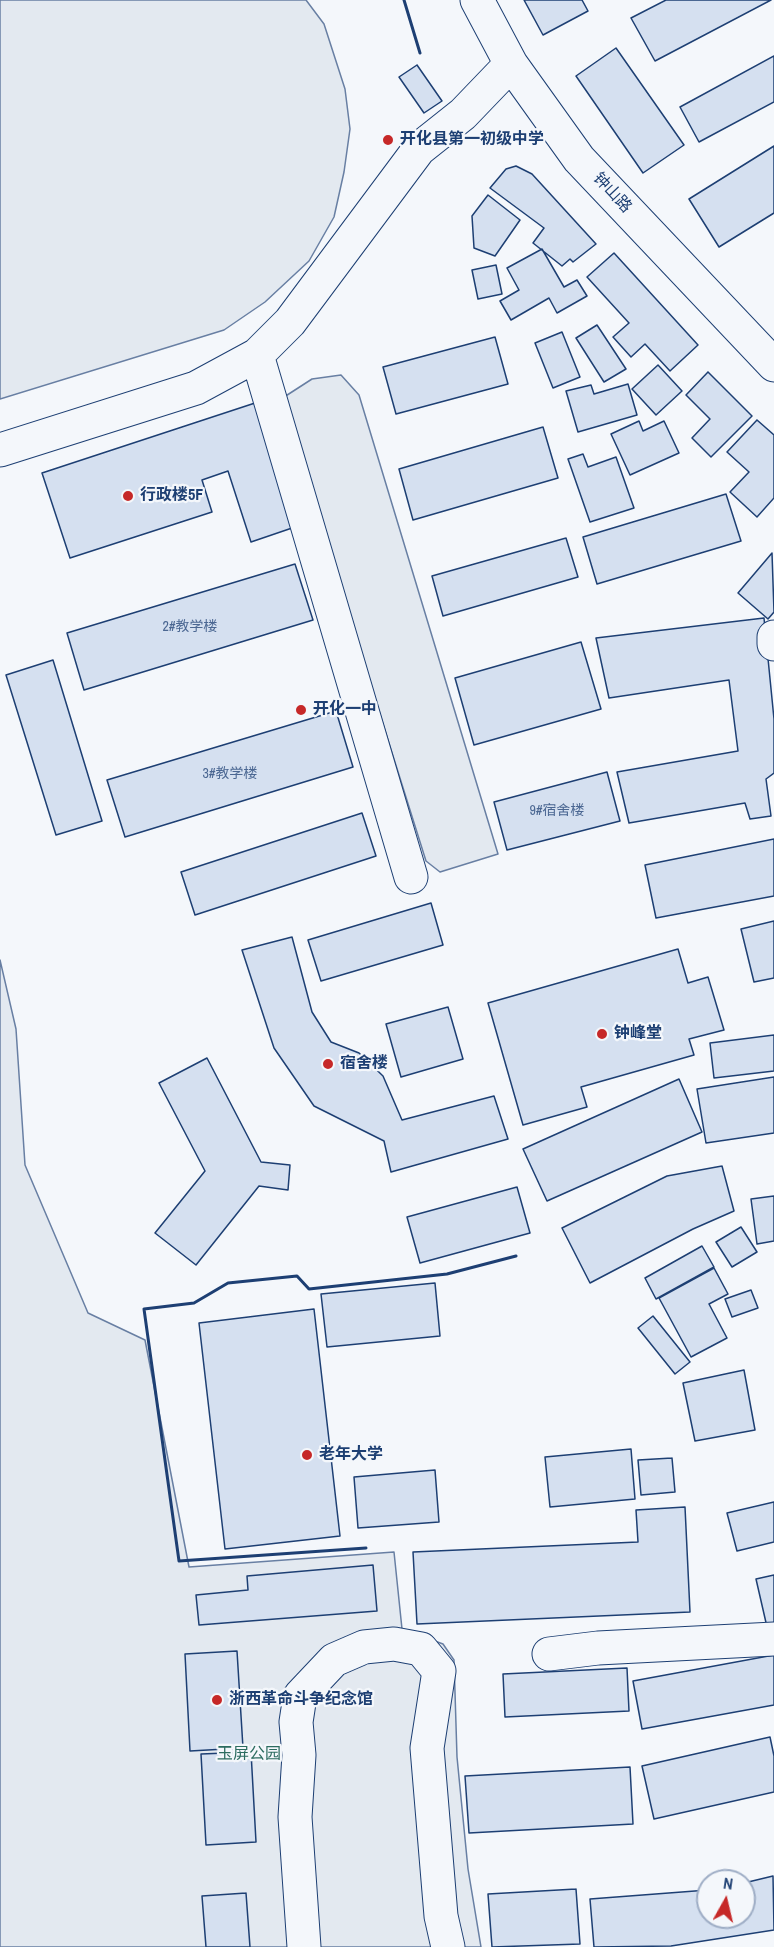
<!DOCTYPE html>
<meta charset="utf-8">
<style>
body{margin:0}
#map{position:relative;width:774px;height:1947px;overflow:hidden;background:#f4f7fb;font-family:"Archivo Narrow",sans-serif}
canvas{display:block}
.north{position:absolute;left:696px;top:1869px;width:60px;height:60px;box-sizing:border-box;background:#f4f7fb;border:2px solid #9eadc5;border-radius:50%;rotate:8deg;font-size:16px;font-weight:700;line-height:24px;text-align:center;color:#1d3f73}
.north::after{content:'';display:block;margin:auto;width:21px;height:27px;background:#c62828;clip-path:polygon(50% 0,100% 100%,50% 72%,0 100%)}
</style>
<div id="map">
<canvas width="774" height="1947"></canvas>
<div class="north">N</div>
</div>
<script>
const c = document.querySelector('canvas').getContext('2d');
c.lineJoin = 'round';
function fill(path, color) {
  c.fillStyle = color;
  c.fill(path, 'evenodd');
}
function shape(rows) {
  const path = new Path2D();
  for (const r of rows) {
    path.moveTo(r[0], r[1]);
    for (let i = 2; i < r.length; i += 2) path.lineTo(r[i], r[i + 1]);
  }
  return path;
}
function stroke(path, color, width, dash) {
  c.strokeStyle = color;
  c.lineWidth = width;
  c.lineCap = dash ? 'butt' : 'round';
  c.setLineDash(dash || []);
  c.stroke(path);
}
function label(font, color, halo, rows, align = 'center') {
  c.font = font + ' "Archivo Narrow","Noto Sans SC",sans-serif';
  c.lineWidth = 4.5;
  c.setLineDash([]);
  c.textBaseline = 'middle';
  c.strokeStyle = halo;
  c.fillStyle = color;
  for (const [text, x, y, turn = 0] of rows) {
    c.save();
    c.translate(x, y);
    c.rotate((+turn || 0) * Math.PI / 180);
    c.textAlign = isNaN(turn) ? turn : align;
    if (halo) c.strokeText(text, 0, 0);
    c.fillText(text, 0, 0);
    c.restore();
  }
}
const green = shape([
 [0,0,306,0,324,24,345,89,350,129,344,172,334,217,309,261,265,302,224,330,0,399,0,0],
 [341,375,359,395,498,854,440,872,426,861,281,399,312,379,341,375],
 [0,960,16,1029,25,1165,88,1313,145,1340,189,1567,394,1552,402,1629,443,1644,454,1660,457,1757,468,1869,481,1947,0,1947,0,960]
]);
const building = shape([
 [524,0,582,0,588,11,543,35,524,0],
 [666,0,771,0,655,61,631,18,666,0],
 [616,48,684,145,643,173,576,76,616,48],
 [774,56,774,102,699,142,680,107,774,56],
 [417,65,442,101,424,113,399,77,417,65],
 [774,146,774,213,719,247,689,199,774,146],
 [516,166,532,174,596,244,573,262,570,259,562,266,533,243,544,228,490,188,506,169,516,166],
 [488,195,520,220,495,256,474,248,472,216,488,195],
 [542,249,564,287,577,280,587,296,557,313,549,298,511,320,500,301,519,290,507,268,542,249],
 [614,253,698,345,670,371,645,344,631,357,613,337,629,323,587,277,614,253],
 [496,265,502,294,478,299,472,270,496,265],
 [597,325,626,369,604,382,576,338,597,325],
 [562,332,580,377,553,388,535,343,562,332],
 [495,337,508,384,396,414,383,367,495,337],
 [658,365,682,391,656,415,632,389,658,365],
 [708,372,752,416,711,457,692,438,710,419,686,395,708,372],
 [628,384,637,415,578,432,566,391,591,385,594,394,628,384],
 [255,403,295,527,251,542,228,471,202,480,212,512,70,558,42,473,255,403],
 [757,420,774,435,774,498,757,517,730,492,749,472,727,452,757,420],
 [639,421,643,431,664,421,679,453,630,475,611,434,639,421],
 [543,427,558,478,413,520,399,469,543,427],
 [583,454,588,467,616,457,634,508,590,522,568,459,583,454],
 [726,494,741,541,597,584,583,537,726,494],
 [566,538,578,577,443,616,432,576,566,538],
 [772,553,774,612,768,619,738,593,772,553],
 [295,564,313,620,84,690,67,633,295,564],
 [764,618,774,719,774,773,766,779,771,816,750,819,745,803,629,823,617,772,738,751,729,680,609,698,596,638,764,618],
 [581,642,601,709,474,745,455,678,581,642],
 [53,660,102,821,56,835,6,675,53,660],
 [336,711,353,767,125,837,107,780,336,711],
 [607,772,620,821,507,850,494,802,607,772],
 [362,813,376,856,195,915,181,872,362,813],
 [774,839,774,896,656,918,645,865,774,839],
 [431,903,443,945,321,981,308,940,431,903],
 [774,921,774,978,754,982,741,929,774,921],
 [292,937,312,1012,331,1042,359,1053,383,1076,402,1120,494,1096,508,1139,391,1172,384,1141,314,1106,274,1048,242,950,292,937],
 [678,949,688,983,708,977,724,1030,689,1039,694,1055,581,1087,587,1107,523,1125,488,1003,678,949],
 [448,1007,463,1059,401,1077,386,1024,448,1007],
 [774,1035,774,1071,714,1078,710,1043,774,1035],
 [207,1058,261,1162,290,1165,288,1190,259,1186,196,1265,155,1233,205,1171,159,1083,207,1058],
 [774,1077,774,1133,706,1143,697,1089,774,1077],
 [679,1079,702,1132,547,1201,523,1149,679,1079],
 [722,1166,734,1211,693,1229,590,1283,562,1228,667,1176,722,1166],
 [517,1187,530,1233,420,1263,407,1217,517,1187],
 [774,1196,774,1241,757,1244,751,1199,774,1196],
 [741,1227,757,1252,732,1267,716,1242,741,1227],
 [702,1246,714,1267,656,1299,645,1278,702,1246],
 [714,1268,728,1294,709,1304,727,1338,691,1357,659,1298,714,1268],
 [435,1283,440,1336,327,1347,321,1294,435,1283],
 [751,1290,758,1308,732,1317,725,1299,751,1290],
 [314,1309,340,1536,225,1549,199,1323,314,1309],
 [653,1316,690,1362,675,1374,638,1328,653,1316],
 [744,1370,755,1430,695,1441,683,1383,744,1370],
 [631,1449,635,1499,550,1507,545,1457,631,1449],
 [672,1458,675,1492,641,1495,638,1460,672,1458],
 [435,1470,439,1522,358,1528,354,1477,435,1470],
 [774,1502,774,1542,737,1551,727,1513,774,1502],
 [685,1507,690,1612,417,1624,413,1552,638,1542,636,1510,685,1507],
 [373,1565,377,1611,199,1625,196,1595,248,1590,247,1576,373,1565],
 [774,1575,774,1625,767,1627,756,1579,774,1575],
 [237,1651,243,1748,190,1751,185,1654,237,1651],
 [774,1655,774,1705,642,1729,633,1681,774,1655],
 [627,1668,629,1711,505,1717,503,1674,627,1668],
 [770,1737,774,1756,774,1792,654,1819,642,1766,770,1737],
 [251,1752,256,1842,206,1845,201,1754,251,1752],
 [630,1767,633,1824,469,1833,465,1776,630,1767],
 [773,1876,774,1930,671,1946,594,1947,590,1899,708,1890,708,1917,744,1917,744,1883,773,1876],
 [576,1889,580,1944,492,1947,488,1894,576,1889],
 [246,1893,250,1947,206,1947,202,1896,246,1893]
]);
const minor = shape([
 [477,0,511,64,579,159,774,365],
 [257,355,411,877],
 [0,450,196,388,257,355,290,322,419,149,463,114,511,64],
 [774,637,774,644],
 [549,1654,598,1648,774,1639],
 [304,1947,295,1817,299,1755,296,1722,300,1696,334,1660,364,1647,394,1644,421,1649,439,1671,427,1748,441,1916,448,1947]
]);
const wall = shape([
 [404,0,420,53],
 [366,1548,179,1561,144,1309,194,1303,228,1283,297,1276,309,1289,447,1274,516,1256]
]);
const markers = [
 [388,140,6,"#c62828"],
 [128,496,6,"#c62828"],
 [301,710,6,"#c62828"],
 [602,1034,6,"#c62828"],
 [328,1064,6,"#c62828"],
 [307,1455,6,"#c62828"],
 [217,1700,6,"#c62828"]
];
const numberNames = [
 ["2#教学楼",190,627],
 ["3#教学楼",230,774],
 ["9#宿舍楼",557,811]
];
const poiNames = [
 ["开化县第一初级中学",400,140],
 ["行政楼5F",140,496],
 ["开化一中",313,710],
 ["钟峰堂",614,1034],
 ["宿舍楼",340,1064],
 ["老年大学",319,1455],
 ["浙西革命斗争纪念馆",229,1700]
];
const streetNames = [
 ["钟山路",612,193,47]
];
const parkNames = [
 ["玉屏公园",249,1755]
];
fill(green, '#e3e9f0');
stroke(green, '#687fa3', 1.5);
fill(building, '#d5e0f0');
stroke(building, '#1d3f73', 1.5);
stroke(minor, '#1d3f73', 35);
stroke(minor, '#f4f7fb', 33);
stroke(wall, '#1d3f73', 3);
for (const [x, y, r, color] of markers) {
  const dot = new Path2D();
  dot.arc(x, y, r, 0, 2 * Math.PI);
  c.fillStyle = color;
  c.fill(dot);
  stroke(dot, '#f4f7fb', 2);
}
label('14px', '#4b6792', null, numberNames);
label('bold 16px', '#1d3f73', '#f4f7fb', poiNames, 'left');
label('16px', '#1d3f73', '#f4f7fb', streetNames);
label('16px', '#2c6c60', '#f4f7fb', parkNames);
</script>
